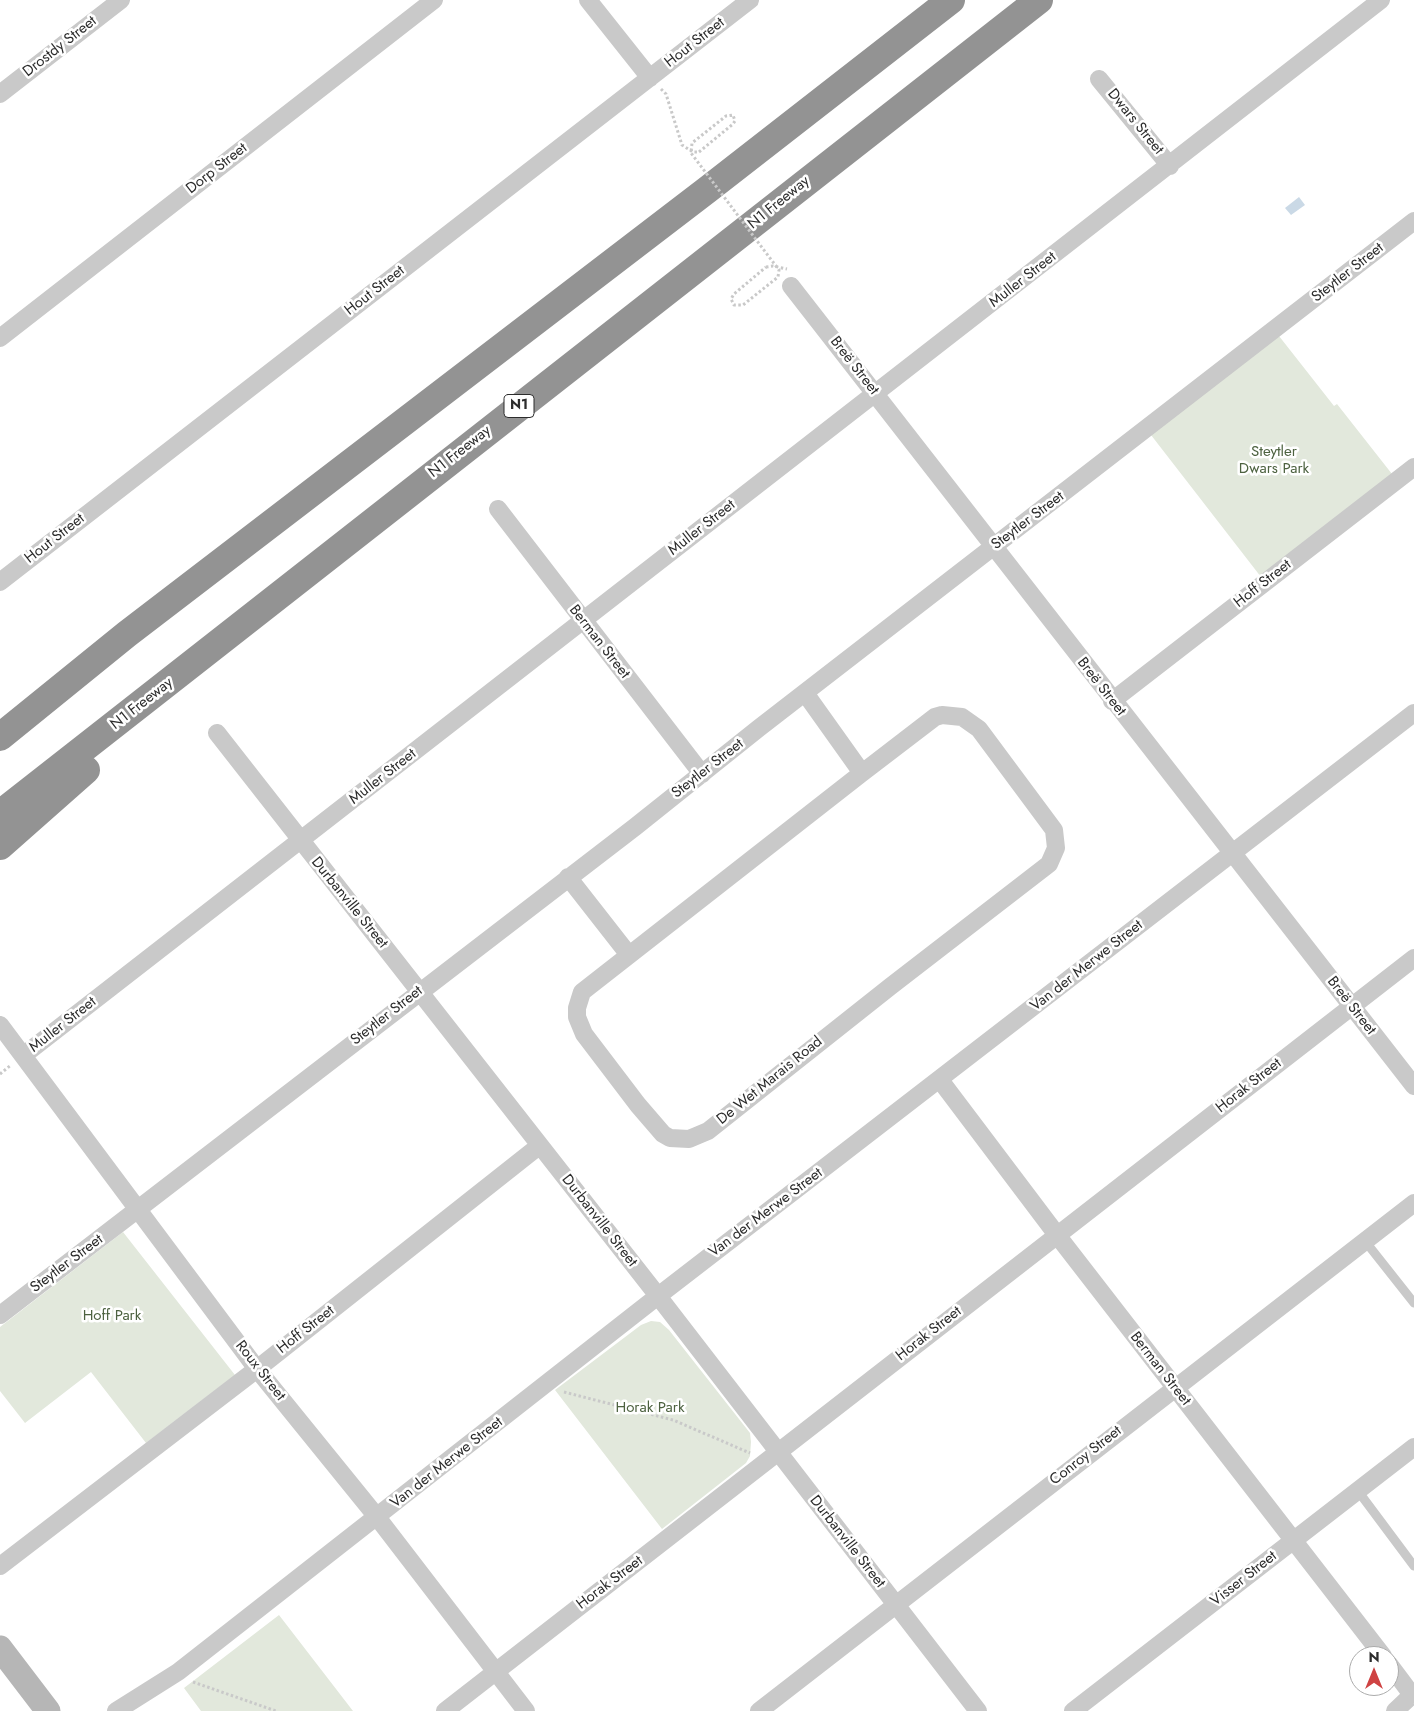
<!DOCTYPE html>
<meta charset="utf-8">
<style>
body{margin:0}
#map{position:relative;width:1414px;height:1711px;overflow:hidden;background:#fff;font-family:Jost,sans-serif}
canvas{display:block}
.north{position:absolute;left:1349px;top:1646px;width:50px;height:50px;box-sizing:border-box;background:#fff;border:1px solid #ababab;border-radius:50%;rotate:0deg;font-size:14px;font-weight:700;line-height:20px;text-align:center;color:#2c2c2c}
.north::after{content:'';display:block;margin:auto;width:18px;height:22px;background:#cf4343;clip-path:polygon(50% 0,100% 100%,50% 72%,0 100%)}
</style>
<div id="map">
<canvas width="1414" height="1711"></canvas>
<div class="north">N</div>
</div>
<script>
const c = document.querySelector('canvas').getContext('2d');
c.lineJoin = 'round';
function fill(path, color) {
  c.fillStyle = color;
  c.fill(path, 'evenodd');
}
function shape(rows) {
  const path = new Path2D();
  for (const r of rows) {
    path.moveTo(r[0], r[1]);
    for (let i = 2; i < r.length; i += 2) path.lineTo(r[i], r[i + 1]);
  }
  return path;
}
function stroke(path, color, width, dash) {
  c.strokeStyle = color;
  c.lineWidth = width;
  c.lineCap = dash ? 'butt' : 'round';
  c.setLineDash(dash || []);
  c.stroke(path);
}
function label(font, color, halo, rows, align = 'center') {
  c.font = font + ' Jost,sans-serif';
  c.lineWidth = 5;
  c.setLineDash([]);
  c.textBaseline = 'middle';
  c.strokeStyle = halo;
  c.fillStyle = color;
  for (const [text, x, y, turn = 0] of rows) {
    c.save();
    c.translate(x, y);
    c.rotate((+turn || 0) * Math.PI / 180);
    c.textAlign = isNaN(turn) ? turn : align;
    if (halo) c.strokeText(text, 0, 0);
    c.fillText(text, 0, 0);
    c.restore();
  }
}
const green = shape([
 [1279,336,1334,406,1337,404,1392,474,1261,577,1151,435],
 [123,1232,235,1375,146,1443,91,1372,25,1423,0,1391,0,1327],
 [651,1321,660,1322,669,1330,750,1433,751,1442,750,1456,746,1463,662,1529,555,1390,641,1325],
 [279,1615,353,1711,201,1711,184,1688]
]);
const water = shape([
 [1299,197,1305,205,1291,215,1285,208]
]);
const path = shape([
 [661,89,666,94,682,145,693,152,699,152],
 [766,267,773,266,787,269],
 [0,1074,11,1065],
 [564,1392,673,1420,750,1453],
 [193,1682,276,1711]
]);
const lane = shape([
 [1365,1241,1414,1303],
 [1358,1491,1414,1566]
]);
const street = shape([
 [588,0,650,78],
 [1099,79,1170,166],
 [0,94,121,0],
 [791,286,1414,1086],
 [0,338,434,0],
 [498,509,702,774],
 [0,582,750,0],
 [805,693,862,773],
 [1112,701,1414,467],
 [942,715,962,717,979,729,1054,830,1056,848,1049,864,891,986,708,1131,689,1139,670,1138,663,1134,638,1105,584,1034,577,1017,577,1008,582,992,862,773,935,717,942,715],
 [217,733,658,1296,978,1711],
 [568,877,629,955],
 [0,1025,257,1369,377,1517,526,1711],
 [24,1055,1381,0],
 [940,1080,1057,1235,1383,1656],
 [0,1315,635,827,759,728,1414,221],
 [0,1566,257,1369,539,1146],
 [1389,1664,1412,1695],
 [116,1711,178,1672,658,1296,1414,713],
 [445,1711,1414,958],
 [759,1711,1414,1203],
 [1073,1711,1414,1447],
 [1395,1711,1414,1693]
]);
const secondary = shape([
 [0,1648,48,1711]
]);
const highway = shape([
 [0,737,127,634,707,190,951,0],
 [0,814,1039,0],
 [0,846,86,770]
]);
const pathBridge = shape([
 [699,152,733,124,735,121,733,115,726,116,692,143,691,153,779,270,778,277,743,305,734,305,731,299,734,294,766,267]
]);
const shields = [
 [519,406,30]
];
const shieldNames = [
 ["N1",519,406]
];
const streetNames = [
 ["Hout Street",695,43,-38],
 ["Drostdy Street",60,47,-38],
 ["Dwars Street",1135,122,51],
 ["Dorp Street",217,169,-38],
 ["N1 Freeway",779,203,-39],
 ["Steytler Street",1348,273,-38],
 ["Muller Street",1023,280,-38],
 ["Hout Street",375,291,-38],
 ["Breë Street",854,366,52],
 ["N1 Freeway",460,452,-38],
 ["Steytler Street",1028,521,-37],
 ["Muller Street",702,528,-38],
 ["Hout Street",55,539,-38],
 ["Hoff Street",1263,584,-38],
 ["Berman Street",599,642,52],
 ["Breë Street",1101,687,52],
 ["N1 Freeway",142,704,-38],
 ["Steytler Street",708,769,-38],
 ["Muller Street",383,777,-38],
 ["Durbanville Street",349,903,51],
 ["Van der Merwe Street",1087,966,-38],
 ["Breë Street",1351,1006,52],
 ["Steytler Street",387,1016,-38],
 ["Muller Street",63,1025,-38],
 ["De Wet Marais Road",770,1081,-39],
 ["Horak Street",1249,1086,-38],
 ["Van der Merwe Street",766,1213,-37],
 ["Durbanville Street",599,1221,52],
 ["Steytler Street",67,1264,-37],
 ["Hoff Street",306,1330,-38],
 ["Horak Street",929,1334,-38],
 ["Berman Street",1160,1369,52],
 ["Roux Street",260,1371,52],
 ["Conroy Street",1086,1456,-38],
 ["Van der Merwe Street",447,1463,-38],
 ["Durbanville Street",847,1542,52],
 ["Visser Street",1244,1579,-38],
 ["Horak Street",610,1583,-37]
];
const parkNames = [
 ["Steytler",1274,452],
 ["Dwars Park",1274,469],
 ["Hoff Park",112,1316],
 ["Horak Park",650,1408]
];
fill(green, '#e2e8dc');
fill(water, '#cad9e6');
stroke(path, '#c9c9c9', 3, [2.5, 2.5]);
stroke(lane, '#c9c9c9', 9);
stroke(street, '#c9c9c9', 18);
stroke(secondary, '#b6b6b6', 25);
stroke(highway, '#939393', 28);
stroke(pathBridge, '#c9c9c9', 3, [2.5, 2.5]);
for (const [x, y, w] of shields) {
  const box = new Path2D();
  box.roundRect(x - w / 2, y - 11.5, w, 23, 4);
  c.fillStyle = '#fff';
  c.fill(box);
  stroke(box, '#2c2c2c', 1);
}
label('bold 14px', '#2c2c2c', null, shieldNames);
label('15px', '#2c2c2c', '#fff', streetNames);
label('15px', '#4d6240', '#fff', parkNames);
</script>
